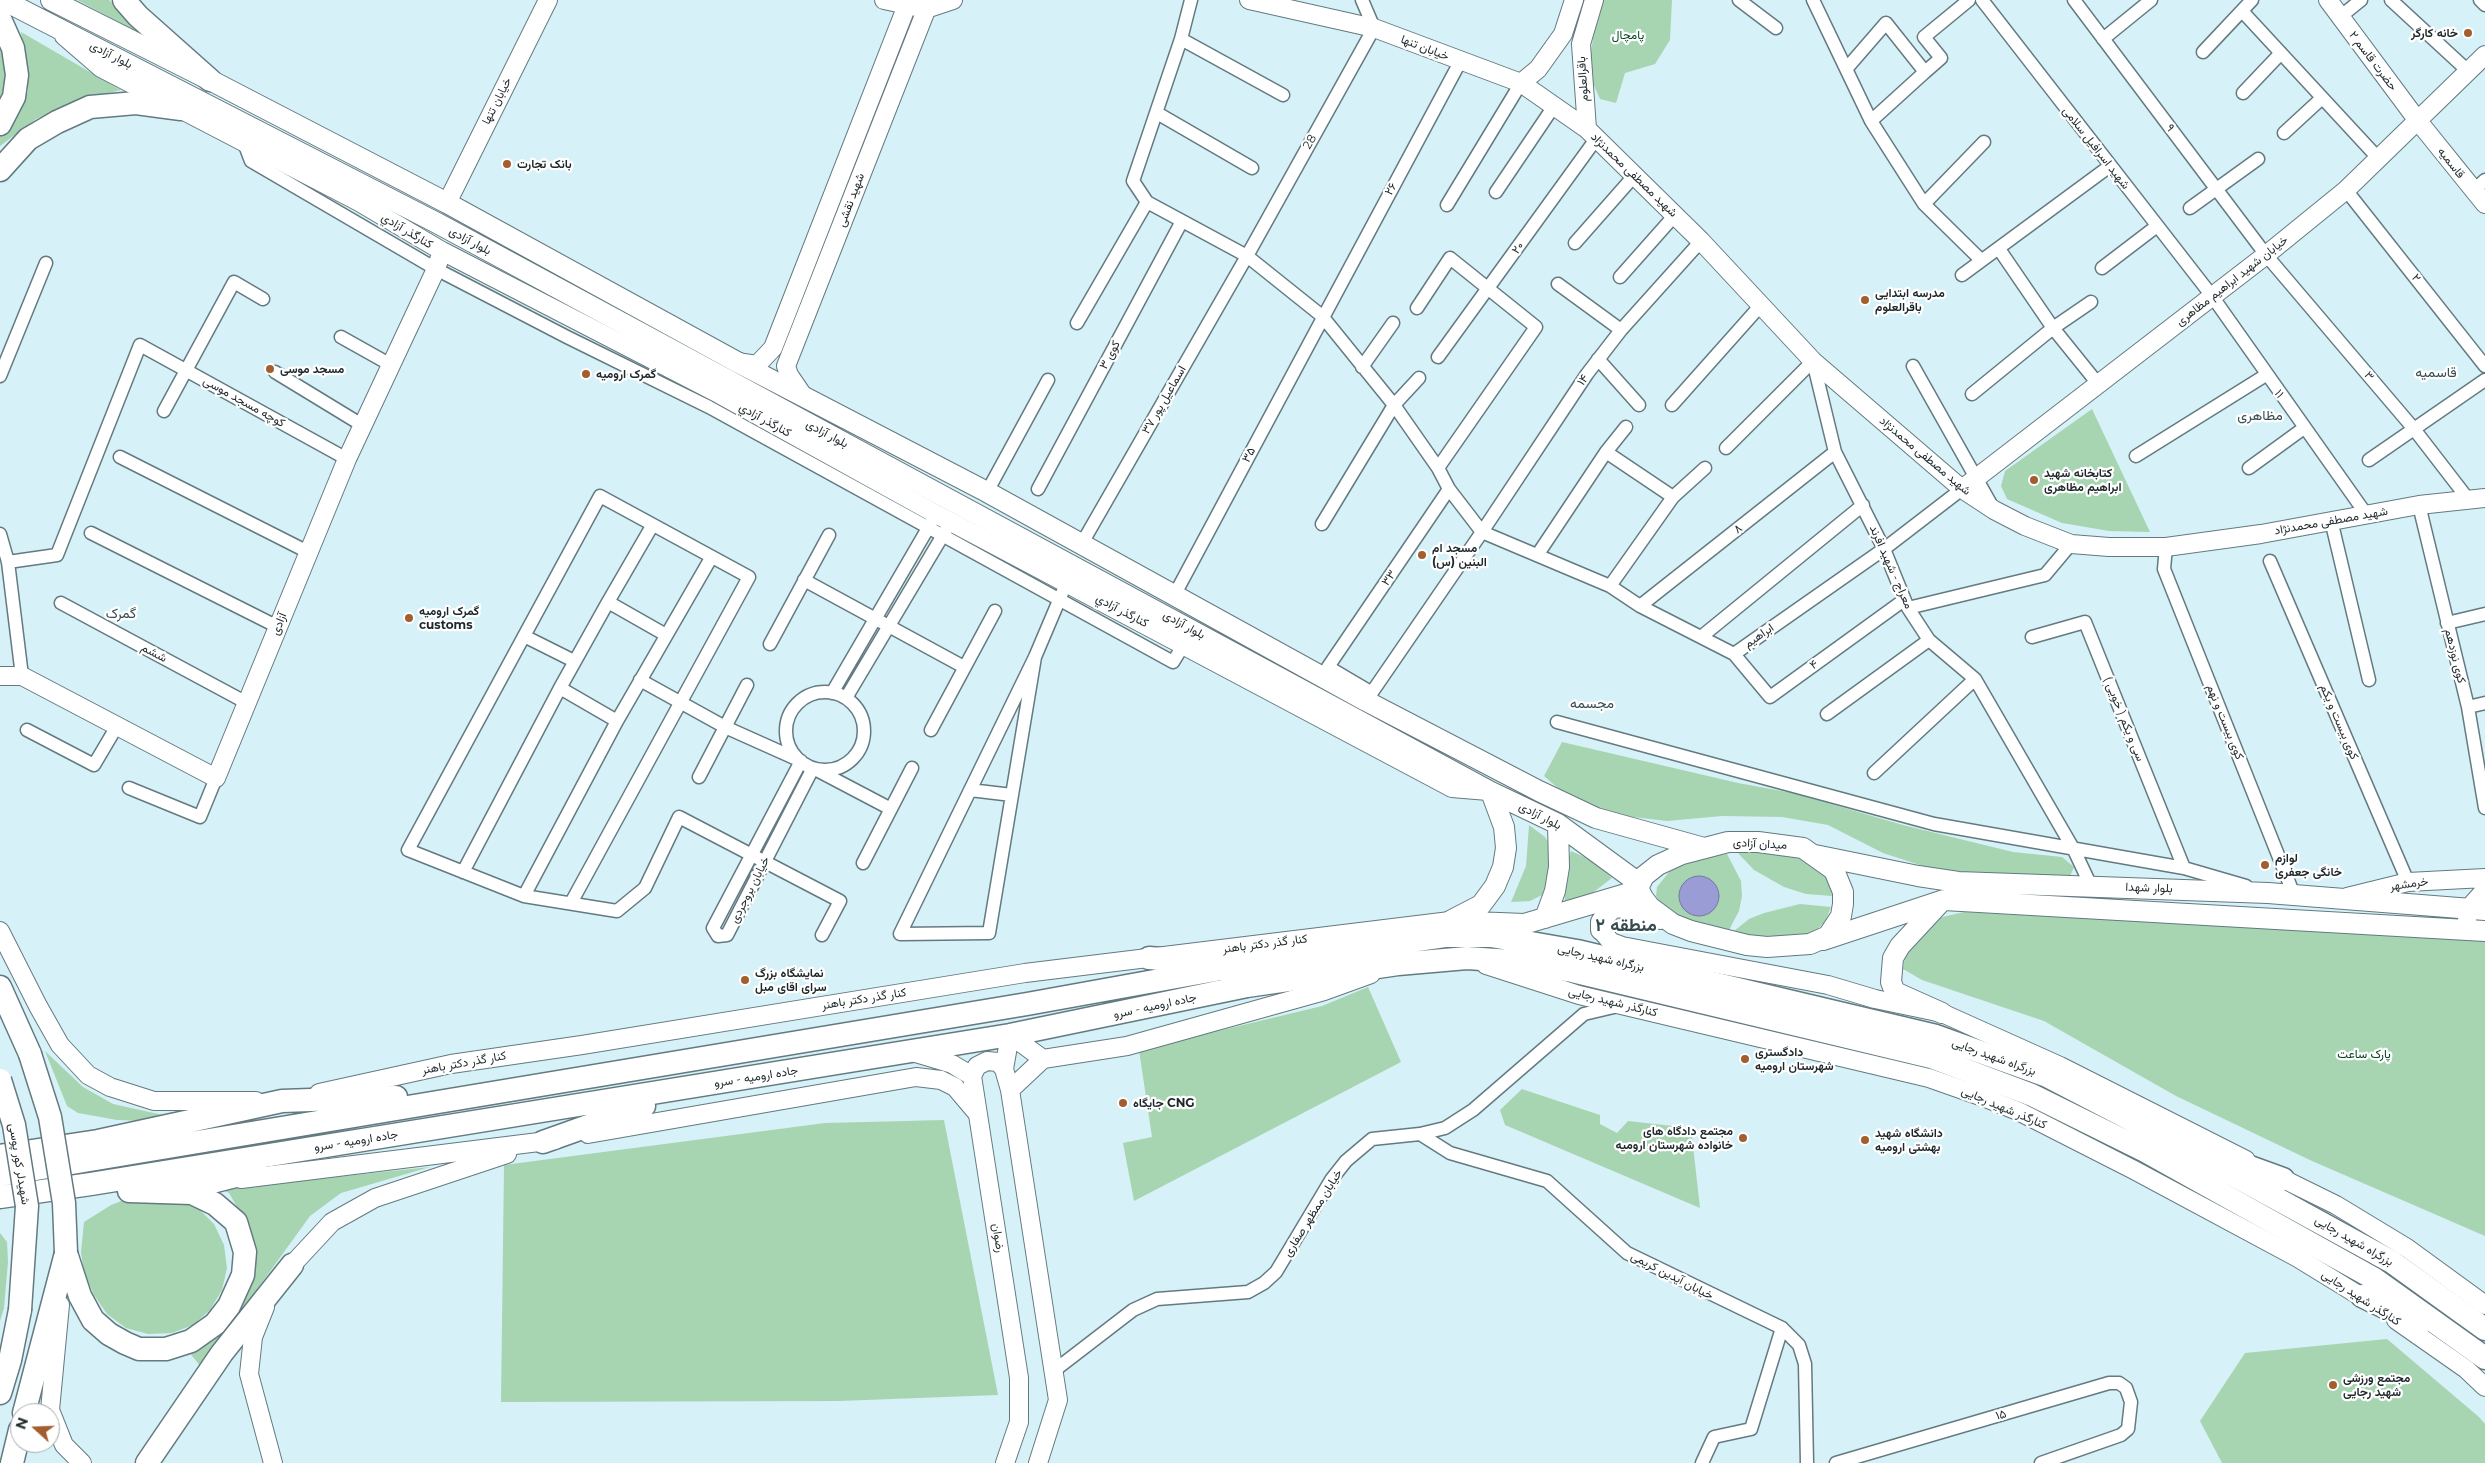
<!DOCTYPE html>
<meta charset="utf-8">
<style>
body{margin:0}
#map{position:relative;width:2485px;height:1463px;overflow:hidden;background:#d7f1f8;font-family:Montserrat,sans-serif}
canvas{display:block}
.north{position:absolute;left:10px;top:1403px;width:50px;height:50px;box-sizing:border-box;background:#fff;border:1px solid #a5a9aa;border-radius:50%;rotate:290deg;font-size:14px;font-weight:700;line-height:20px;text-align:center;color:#1e282b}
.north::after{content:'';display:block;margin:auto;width:18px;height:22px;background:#a25e2f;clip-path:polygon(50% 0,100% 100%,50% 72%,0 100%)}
</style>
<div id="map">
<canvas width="2485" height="1463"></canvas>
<div class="north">N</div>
</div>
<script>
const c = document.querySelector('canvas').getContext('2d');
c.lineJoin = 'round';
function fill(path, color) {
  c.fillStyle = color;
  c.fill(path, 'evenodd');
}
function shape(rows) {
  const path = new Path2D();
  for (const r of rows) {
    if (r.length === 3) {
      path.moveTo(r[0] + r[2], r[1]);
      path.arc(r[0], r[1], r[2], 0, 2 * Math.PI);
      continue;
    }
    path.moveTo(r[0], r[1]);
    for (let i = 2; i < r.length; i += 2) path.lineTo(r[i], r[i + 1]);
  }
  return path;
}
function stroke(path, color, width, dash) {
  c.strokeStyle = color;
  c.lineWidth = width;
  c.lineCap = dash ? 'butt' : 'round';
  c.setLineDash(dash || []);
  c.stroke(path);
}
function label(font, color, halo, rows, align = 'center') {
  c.font = font + ' Montserrat,Vazirmatn,sans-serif';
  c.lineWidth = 4.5;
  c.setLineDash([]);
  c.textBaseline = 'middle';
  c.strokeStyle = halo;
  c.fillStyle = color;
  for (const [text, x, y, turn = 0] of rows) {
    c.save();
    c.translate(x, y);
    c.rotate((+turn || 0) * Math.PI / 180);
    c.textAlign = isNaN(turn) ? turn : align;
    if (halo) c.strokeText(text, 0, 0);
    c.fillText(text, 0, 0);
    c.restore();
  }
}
const green = shape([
 [77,0,109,0,153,40],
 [1603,0,1672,0,1670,40,1655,64,1625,73,1616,103,1600,99,1592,81,1591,53,1595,23],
 [21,32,121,90,72,102,36,119,0,146,0,136,16,120,28,91],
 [0,37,7,64,6,91,0,104],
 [2092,409,2150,532,2109,531,2062,523,2007,499,2001,486,2005,471],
 [1562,742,1738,783,1793,793,1903,825,2013,852,2062,857,2074,867,2068,881,1935,870,1883,853,1828,825,1782,817,1722,816,1667,821,1600,813,1569,798,1544,776],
 [1529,825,1545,837,1555,854,1551,874,1542,895,1530,901,1511,902,1526,866],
 [1762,849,1793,854,1820,869,1829,880,1832,896,1806,894,1784,887,1754,870,1737,852],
 [1571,851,1591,860,1612,878,1591,894,1565,901,1563,878],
 [1727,854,1741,881,1742,896,1739,911,1728,932,1707,929,1666,912,1656,896,1657,887,1669,872,1686,861],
 [1800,904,1831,907,1825,922,1813,933,1799,939,1753,936,1734,931,1749,919,1764,913],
 [1964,912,2485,939,2485,1236,2312,1161,2176,1096,2044,1021,1922,980,1903,969,1907,946,1934,919],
 [1368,987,1401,1062,1134,1201,1123,1143,1152,1137,1139,1050,1322,1006],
 [45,1051,83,1087,113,1104,163,1115,146,1121,117,1120,78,1113,67,1106],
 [1522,1089,1600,1115,1600,1124,1617,1133,1628,1121,1691,1128,1700,1208,1505,1125,1500,1110],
 [944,1120,998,1395,839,1401,501,1402,504,1165,825,1123],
 [430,1167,341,1193,310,1216,201,1367,189,1352,219,1328,244,1301,254,1276,244,1219,229,1193,221,1189],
 [178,1197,198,1208,214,1224,224,1245,227,1268,222,1290,210,1310,193,1325,172,1333,148,1334,126,1328,107,1314,94,1295,84,1273,81,1252,84,1222,111,1205,129,1198],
 [0,1233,7,1242,8,1262,4,1308,0,1321],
 [2387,1339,2479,1417,2485,1424,2485,1463,2222,1463,2200,1421,2245,1353]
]);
const water = shape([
 [1699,896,20]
]);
const street = shape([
 [1191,0,1181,39,1133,181,1147,202,1247,256,1322,316,1394,405,1438,468,1449,489,1482,532],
 [1739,0,1776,28],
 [1813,0,1871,121,1924,204,1981,260],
 [1982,0,2212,296,2366,514],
 [2074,0,2266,255,2414,429,2468,499],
 [2391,0,2468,71],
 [2480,0,2485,5],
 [2242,11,2378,158],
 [2340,17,2361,0],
 [1181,39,1283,95],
 [2103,39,2151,0],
 [2203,52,2252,0],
 [1847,68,1886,23,1925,72,1871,121],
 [1925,72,1941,58,1924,37,1969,0],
 [2243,93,2281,53],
 [1157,113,1252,168],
 [2284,133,2322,98],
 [243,140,251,161,436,269,567,337,709,407,1173,662,1184,644],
 [2346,190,2485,366],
 [2473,191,2485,180],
 [1496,192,1554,106],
 [1924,204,1984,142],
 [1447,205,1521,83],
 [2190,208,2258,159],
 [1575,243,1634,176],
 [1999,249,2053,328,2099,385],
 [2102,268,2157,226],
 [1962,275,2110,166],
 [1620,277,1675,215],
 [1558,284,1621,330],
 [1417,308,1450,258,1536,327,1438,468],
 [1077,323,1147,202],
 [341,337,391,365],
 [1438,357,1596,139],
 [1598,359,1639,405],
 [1813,361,1835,452,1884,549,1908,608,1929,640,1975,679,2074,850,2091,886],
 [1913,366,1993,508],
 [1362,367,1393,323],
 [275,372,362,425],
 [0,376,46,263],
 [1972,394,2053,328,2091,302],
 [1672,405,1761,305],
 [164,411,234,282,263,299],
 [1726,448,1813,361],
 [1606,452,1673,497],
 [2136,456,2266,375],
 [120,457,308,552],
 [2369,460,2485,380],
 [2249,468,2304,428],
 [1038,489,1182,221],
 [987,492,1048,380],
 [2419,505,2468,707,2485,808],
 [2331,520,2369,680],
 [1322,524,1394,405,1419,378],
 [1482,532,1610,586,1640,606,1734,654,1770,697,1904,600],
 [91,533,278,627],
 [0,534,8,562,22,676],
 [1081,545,1247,256,1374,28,1362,0],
 [2166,547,2164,569,2294,895],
 [1538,554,1606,452,1626,427],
 [2270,561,2408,882],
 [8,562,57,555,140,345,347,459],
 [804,580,964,667],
 [1610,586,1673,497,1705,468],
 [1175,594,1460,62],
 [608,602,652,526],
 [61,603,247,703],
 [1640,606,1835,452],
 [1908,608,2045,575,2071,544],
 [2447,623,2485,614],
 [666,635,608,602,560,688,617,721,711,558],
 [524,636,574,661],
 [1701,637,1863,505],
 [2032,637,2085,622,2184,868],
 [770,644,829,535],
 [1734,654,1884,549,1962,489],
 [1035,657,989,933,900,934,1035,657,1063,591],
 [640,680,725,727,801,761,713,928,718,936,727,935,813,768,891,809],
 [825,731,39],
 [832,693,931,523],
 [1372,693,1328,667,1449,489],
 [846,698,946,530],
 [1366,701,1482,532,1587,374,1621,330,1701,241],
 [2468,707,2485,703],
 [1827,714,1929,640],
 [1557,722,1934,824,2184,868,2246,886],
 [27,730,94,765,117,726],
 [931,730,995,611],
 [1874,773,1975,679],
 [699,777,747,685],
 [129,788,200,817,216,778],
 [970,790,1012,795],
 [863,863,912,768],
 [463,872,560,688],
 [524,896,617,721],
 [571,903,749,577,600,496,408,850,524,896,617,911,645,888,679,817,840,901,822,935],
 [1420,1134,1450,1153,1547,1181,1627,1253,1782,1328,1799,1345,1805,1364,1807,1463],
 [1055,1370,1133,1310,1157,1299,1248,1292,1264,1283,1276,1272,1331,1180,1346,1161,1372,1139,1420,1134,1445,1128,1473,1110,1584,1014,1618,1006],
 [1702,1463,1714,1437,1751,1429,1782,1328],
 [1836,1463,2109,1383,2119,1383,2126,1388,2131,1402,2128,1429,2121,1435,2041,1463]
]);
const secondary = shape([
 [884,0,926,9,953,0],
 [1249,0,1374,28,1521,83,1587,129,1701,241,1813,361,1962,489,1994,510,2025,526,2071,544,2109,547,2166,547,2261,534,2419,505,2485,498],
 [2328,0,2418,121,2485,204],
 [64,36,101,68,359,202,442,251,719,394,936,514,1452,788,1488,791],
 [1521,83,1538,69,1563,34,1574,0],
 [1587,129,1581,44,1594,0],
 [447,203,548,0],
 [737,362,757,365,773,348,909,0],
 [804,397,789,375,786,366,930,0],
 [1962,489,2266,255,2346,190,2485,55],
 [0,676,22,676,216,778,347,459,436,269,442,251],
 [2347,897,2408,882,2485,878],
 [2467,920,2468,909,2485,890],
 [1601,930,1611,942,1622,946,1828,985,1875,999,1942,1013,2060,1066,2246,1160],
 [0,931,38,1006,60,1045,88,1075,110,1087,154,1101,256,1101],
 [1486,965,1579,995,1929,1078,1983,1097,2020,1112,2134,1170,2298,1258,2373,1304],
 [912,1052,952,1064,972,1076,1019,1378,1019,1422,1005,1463],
 [972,1076,977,1066,987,1061,998,1062,1004,1069],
 [1010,1090,1043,1059,1127,1046,1324,991,1371,974],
 [319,1093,451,1064,582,1045,1025,973,1450,921],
 [588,1134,916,1077,941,1080,955,1087,977,1113],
 [2271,1173,2336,1205,2407,1248,2485,1305],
 [241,1179,555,1140],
 [285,1275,292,1265,332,1222,375,1198,507,1154],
 [60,1305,50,1410,64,1445,82,1463],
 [265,1307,253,1337,249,1374,273,1463],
 [2396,1320,2466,1369,2485,1387],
 [1038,1463,1058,1400,1010,1090,1004,1069,1010,1035,1043,1059]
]);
const primary = shape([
 [3,0,437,223,1491,792,1558,824,1640,884],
 [51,0,210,80,447,203,737,362,987,492,1366,701,1539,791,1596,818,1704,848],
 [1728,842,1758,842,1803,848,1834,870,1843,892,1843,904,1841,916,1828,936,1810,944,1767,947,1747,945,1691,931,1673,924,1650,907,1643,898,1639,890,1640,884,1644,876,1658,865,1682,854,1728,842],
 [1815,855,1918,876,1958,882,2268,893,2485,910],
 [1939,904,1900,946,1893,958,1891,982,1895,992,1942,1013],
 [1545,918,1555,891,1559,867,1558,824],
 [1452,920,1481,905,1495,886,1503,867,1506,848,1504,827,1491,792],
 [1450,921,1524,924,1639,890],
 [1601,930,1601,922,1606,915,1612,909,1619,907,1660,919],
 [1823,940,1944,900,2485,931]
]);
const highway = shape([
 [124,0,138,16,210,80],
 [0,19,13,48,17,75,14,97,0,124],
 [0,170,28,139,57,122,90,107,136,103,181,109],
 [1149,958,1212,963],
 [0,987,30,1054],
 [543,1142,644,1106],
 [0,1156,98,1141,282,1101,396,1097],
 [2228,1159,2283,1179],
 [0,1175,1027,1004,1243,965,1445,936,1491,936,1577,951,1936,1036,2047,1076,2155,1132,2392,1262,2485,1329],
 [176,1186,208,1183,255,1171],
 [0,1197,91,1184,1010,1035,1247,986,1398,964,1467,958,1511,961,1572,971,1931,1057,2032,1095,2145,1151,2373,1278,2485,1358],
 [66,1253,80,1296,93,1320,109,1334,125,1343,139,1349,166,1349,191,1341,215,1324,229,1306,243,1275,245,1252,236,1222,215,1204,192,1193,129,1191],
 [2362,1296,2420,1324],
 [0,1393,10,1360,20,1310],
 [24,1413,66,1253],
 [12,1463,20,1430],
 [147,1463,222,1353,292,1265]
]);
const highwayBridge = shape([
 [30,1054,50,1117,64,1203,66,1253],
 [0,1080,14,1125,27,1206,20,1310]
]);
const markers = [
 [2468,33,5,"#a25e2f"],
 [507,164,5,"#a25e2f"],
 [1865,300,5,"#a25e2f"],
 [270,369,5,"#a25e2f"],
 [586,374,5,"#a25e2f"],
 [2034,480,5,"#a25e2f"],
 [1422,555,5,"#a25e2f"],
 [409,618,5,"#a25e2f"],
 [2265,865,5,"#a25e2f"],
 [745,980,5,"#a25e2f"],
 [1745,1059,5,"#a25e2f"],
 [1123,1103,5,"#a25e2f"],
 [1743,1138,5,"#a25e2f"],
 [1865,1140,5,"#a25e2f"],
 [2333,1385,5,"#a25e2f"]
];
const poiNames = [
 ["خانه کارگر",2458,33,"right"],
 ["بانک تجارت",517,164],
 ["مدرسه ابتدایی",1875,293],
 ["باقرالعلوم",1875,307],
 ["مسجد موسی",280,369],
 ["گمرک ارومیه",596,374],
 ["کتابخانه شهید",2044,473],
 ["ابراهیم مظاهری",2044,487],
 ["مسجد ام",1432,548],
 ["البنین (س)",1432,562],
 ["گمرک ارومیه",419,611],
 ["customs",419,625],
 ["لوازم",2275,858],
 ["خانگی جعفری",2275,872],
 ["نمایشگاه بزرگ",755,973],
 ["سرای اقای مبل",755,987],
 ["دادگستری",1755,1052],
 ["شهرستان ارومیه",1755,1066],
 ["جایگاه CNG",1133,1103],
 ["مجتمع دادگاه های",1733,1131,"right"],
 ["خانواده شهرستان ارومیه",1733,1145,"right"],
 ["دانشگاه شهید",1875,1133],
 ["بهشتی ارومیه",1875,1147],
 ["مجتمع ورزشی",2343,1378],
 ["شهید رجایی",2343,1392]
];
const parkNames = [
 ["پامچال",1628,35],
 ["پارک ساعت",2364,1054]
];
const streetNames = [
 ["خیابان تنها",1425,48,21],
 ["بلوار آزادی",111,55,27],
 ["۲ حضرت قاسم",2373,61,53],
 ["باقرالعلوم",1583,79,-94],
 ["خیابان تنها",497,101,-63],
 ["۹",2170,128,53],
 ["28",1310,142,-61],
 ["شهید اسرافیل سلامی",2096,148,52],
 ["قاسمیه",2451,163,52],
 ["شهید مصطفی محمدنژاد",1634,175,44],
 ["۲۶",1391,189,-62],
 ["شهید نقشی",851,200,-69],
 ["کنارگذر آزادي",407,231,31],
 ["بلوار آزادی",470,241,28],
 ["۲۰",1518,248,-54],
 ["۲",2416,278,52],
 ["خیابان شهید ابراهیم مظاهری",2232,281,-38],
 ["کوی ۳",1110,355,-62],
 ["۳",2369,376,50],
 ["۱۴",1583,380,-56],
 ["۱۱",2279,394,54],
 ["اسماعیل پور ۳۷",1164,400,-60],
 ["کوچه مسجد موسی",244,402,29],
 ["کنارگذر آزادي",765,420,29],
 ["بلوار آزادی",827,434,28],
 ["۳۵",1249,455,-62],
 ["شهید مصطفی محمدنژاد",1925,456,40],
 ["شهید مصطفی محمدنژاد",2331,521,-10],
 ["۸",1738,529,-38],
 ["معراج - شهید افرند",1891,567,66],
 ["۳۳",1389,578,-56],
 ["کنارگذر آزادي",1122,611,28],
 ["آزادی",279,624,-68],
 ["بلوار آزادی",1184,625,29],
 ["ابراهیم",1759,636,-35],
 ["ششم",154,653,28],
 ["کوی نوزدهم",2455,656,76],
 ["۴",1814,665,-36],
 ["سی و یکم ( خویی )",2124,719,68],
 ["کوی بیست و نهم",2225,722,68],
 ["کوی بیست و یکم",2339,722,67],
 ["بلوار آزادی",1540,816,27],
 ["میدان آزادی",1760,844,3],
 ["خرمشهر",2409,884,-8],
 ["بلوار شهدا",2149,888,2],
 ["خیابان بروجردی",750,890,-63],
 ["کنار گذر دکتر باهنر",1265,944,-7],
 ["بزرگراه شهید رجایی",1601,958,13],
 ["کنار گذر دکتر باهنر",864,999,-9],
 ["کنارگذر شهید رجایی",1613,1002,14],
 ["جاده ارومیه - سرو",1155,1006,-12],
 ["بزرگراه شهید رجایی",1994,1057,20],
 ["کنار گذر دکتر باهنر",464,1063,-10],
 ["جاده ارومیه - سرو",756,1077,-9],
 ["کنارگذر شهید رجایی",2004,1108,23],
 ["جاده ارومیه - سرو",356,1141,-9],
 ["شهیدلر کور پوسی",19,1164,81],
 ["خیابان ممظهر صفاری",1313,1213,-58],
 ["رضوان",998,1238,82],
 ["بزرگراه شهید رجایی",2354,1241,30],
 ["خیابان آیدین کریمی",1672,1276,27],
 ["کنارگذر شهید رجایی",2361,1298,33],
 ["۱۵",2001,1415,-16]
];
const neighbourhoodNames = [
 ["قاسمیه",2436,373],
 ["مظاهری",2260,416],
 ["گمرک",121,614],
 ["مجسمه",1592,704]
];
const districtNames = [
 ["منطقه ۲",1626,926]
];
fill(green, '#a7d5b1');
fill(water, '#999cd5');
stroke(water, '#7479a2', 1);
stroke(street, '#637a80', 15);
stroke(secondary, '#637a80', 20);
stroke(primary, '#637a80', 22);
stroke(highway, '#637a80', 25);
stroke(street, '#fff', 12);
stroke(secondary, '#fff', 18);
stroke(primary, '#fff', 20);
stroke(highway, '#fff', 22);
stroke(highwayBridge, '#637a80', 25, []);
stroke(highwayBridge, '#fff', 22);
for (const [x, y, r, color] of markers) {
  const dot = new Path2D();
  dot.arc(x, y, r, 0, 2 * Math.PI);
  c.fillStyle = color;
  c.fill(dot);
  stroke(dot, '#fff', 2);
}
label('bold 12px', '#1e282b', '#fff', poiNames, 'left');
label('12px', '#00441d', '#fff', parkNames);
label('12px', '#1e282b', '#fff', streetNames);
label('14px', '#364c52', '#fff', neighbourhoodNames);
label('bold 18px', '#364c52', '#fff', districtNames);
</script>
